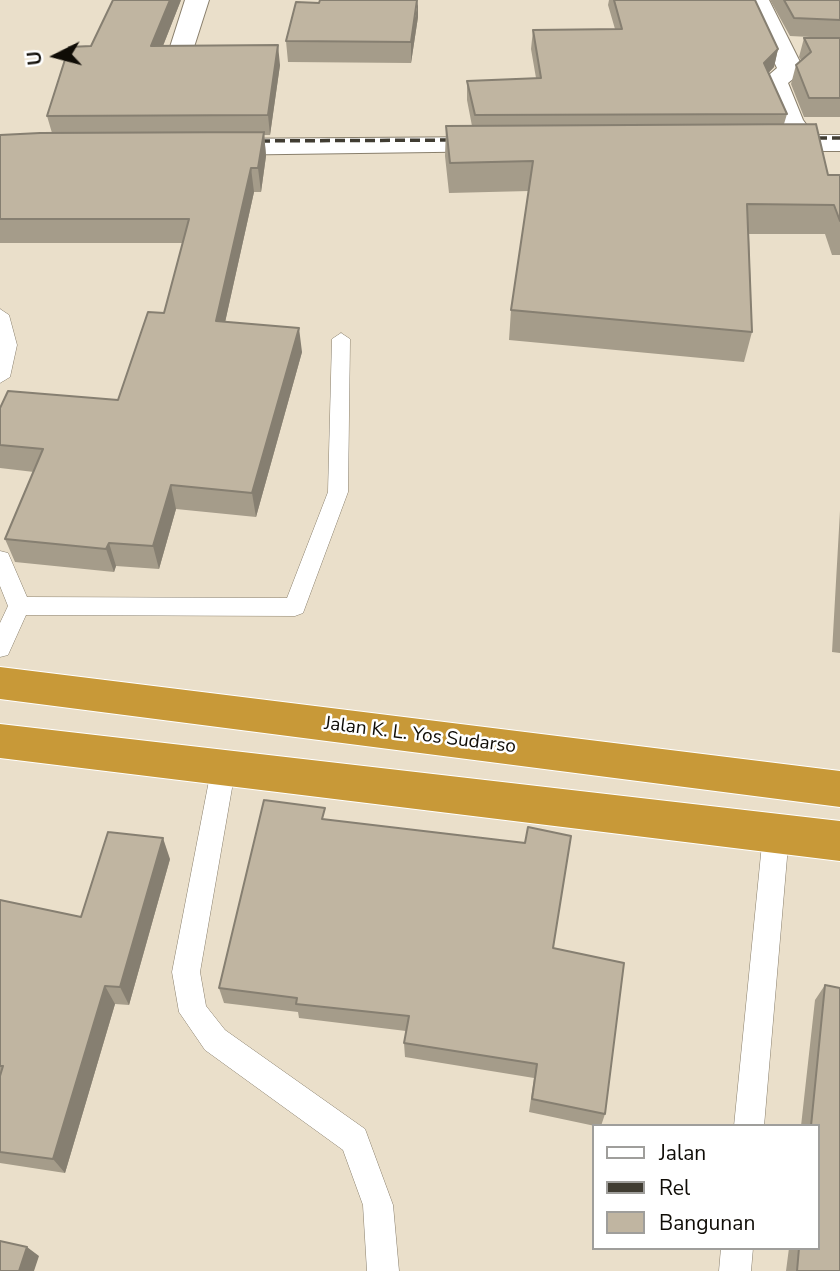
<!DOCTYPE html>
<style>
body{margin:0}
#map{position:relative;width:840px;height:1271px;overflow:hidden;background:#eadfca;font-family:"Nunito Sans",sans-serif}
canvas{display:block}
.legend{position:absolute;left:592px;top:1124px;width:228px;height:126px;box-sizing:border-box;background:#fff;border:2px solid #9f9e9b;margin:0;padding:9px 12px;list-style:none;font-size:21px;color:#0f0c06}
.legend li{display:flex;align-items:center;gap:14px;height:35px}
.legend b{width:35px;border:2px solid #9f9e9b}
.north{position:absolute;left:21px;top:21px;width:70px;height:70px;-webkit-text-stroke:5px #fff;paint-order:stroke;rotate:264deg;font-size:19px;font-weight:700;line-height:28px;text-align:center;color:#0f0c06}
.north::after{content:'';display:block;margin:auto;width:24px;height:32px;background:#0f0c06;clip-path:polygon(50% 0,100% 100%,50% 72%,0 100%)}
</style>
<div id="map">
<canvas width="840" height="1271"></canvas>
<ul class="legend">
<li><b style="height:9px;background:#fff"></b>Jalan</li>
<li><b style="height:9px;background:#403c32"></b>Rel</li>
<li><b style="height:19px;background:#c0b5a1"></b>Bangunan</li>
</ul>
<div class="north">U</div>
</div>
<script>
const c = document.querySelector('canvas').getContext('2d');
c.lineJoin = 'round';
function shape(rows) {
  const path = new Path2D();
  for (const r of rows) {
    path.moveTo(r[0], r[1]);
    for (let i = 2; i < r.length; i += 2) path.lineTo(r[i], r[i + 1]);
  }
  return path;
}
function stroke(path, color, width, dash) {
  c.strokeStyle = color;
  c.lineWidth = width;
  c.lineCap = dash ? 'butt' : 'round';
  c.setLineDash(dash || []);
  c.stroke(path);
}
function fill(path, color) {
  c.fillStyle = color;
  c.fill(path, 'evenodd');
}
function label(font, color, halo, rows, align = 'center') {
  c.font = font + ' "Nunito Sans",sans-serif';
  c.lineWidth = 5;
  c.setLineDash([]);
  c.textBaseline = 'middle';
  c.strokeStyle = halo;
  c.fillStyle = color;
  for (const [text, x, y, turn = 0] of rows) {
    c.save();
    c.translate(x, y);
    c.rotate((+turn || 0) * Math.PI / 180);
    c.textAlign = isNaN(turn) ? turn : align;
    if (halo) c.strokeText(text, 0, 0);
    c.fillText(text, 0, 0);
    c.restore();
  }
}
const lane = shape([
 [0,309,9,315,17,345,10,377,0,383,0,309],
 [341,333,350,339,348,492,303,613,295,616,26,615,8,655,0,657,0,623,8,606,0,586,0,551,8,553,27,597,287,598,328,492,332,339,341,333],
 [224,754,233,758,236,765,200,972,206,1006,225,1030,365,1129,393,1205,399,1271,367,1271,363,1205,343,1150,205,1050,179,1012,172,972,212,765,215,758,224,754],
 [776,823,785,826,789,834,764,1126,734,1126,763,834,767,826,776,823],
 [721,1248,753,1248,751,1271,719,1271,721,1248]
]);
const street = shape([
 [185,0,209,0,194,47,191,52,182,54,173,52,170,47,185,0],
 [745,0,769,0,804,70,788,83,803,120,814,135,840,135,840,151,769,151,760,149,756,143,760,137,787,135,777,120,762,81,777,68,745,0],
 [498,137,507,139,511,145,507,151,212,155,202,153,199,147,202,141,212,139,498,137]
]);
const highway = shape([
 [0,667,840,771,840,807,0,699,0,667],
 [0,724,840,821,840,861,0,758,0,724]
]);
const rail = shape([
 [802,138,840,138],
 [245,141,466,140]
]);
const wall = shape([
 [181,0,163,46,280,65,270,135,264,135,266,156,261,192,254,192,225,322,302,352,256,517,176,509,159,569,116,566,114,572,15,562,5,539,34,472,0,468,0,408,118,400,164,313,183,243,0,243,0,135,52,133,47,116,91,46],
 [609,0,755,0,778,49,774,67,768,73,787,114,784,124,828,175,840,175,840,255,832,255,825,234,749,234,752,332,744,362,509,340,511,310,529,191,449,193,445,156,446,126,472,126,467,100,467,81,536,78,531,49,533,30,615,29,608,5],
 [770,0,840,0,840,117,804,117,791,84,796,65,801,60,799,57,804,38,830,38,790,36],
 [418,17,411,63,288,62,286,41],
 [840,511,840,653,832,652],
 [326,820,553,948,605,1114,601,1126,595,1126,529,1112,534,1078,405,1057,404,1043,406,1031,299,1018,298,1012,224,1003,219,988],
 [170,859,129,1005,115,1004,65,1173,0,1163,0,900,81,917],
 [825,985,840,1271,786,1271,789,1248,817,1248,817,1126,801,1126,815,1000]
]);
const shadedWall = shape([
 [170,0,181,0,155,66,151,46],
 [418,0,418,17,411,63,411,42],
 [278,45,280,65,270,135,268,115],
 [778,49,774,67,760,82,764,63],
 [264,132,266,156,261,192,258,168],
 [251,168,254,192,220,345,216,321],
 [299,328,302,352,256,517,252,493],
 [171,485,176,509,159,569,153,546],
 [109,543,116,566,114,572,106,549],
 [163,838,170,859,129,1005,120,987],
 [105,986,115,1004,65,1173,53,1159],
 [27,1247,39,1256,34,1271,19,1271]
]);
const building = shape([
 [113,0,170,0,151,46,278,45,268,115,47,116,69,47,91,46,113,0],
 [320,0,417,0,411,42,286,41,296,2,319,3,320,0],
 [614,0,755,0,778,49,764,63,787,114,475,115,467,81,541,78,533,30,622,29,614,0],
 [784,0,840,0,840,20,794,18,784,0],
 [804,38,840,38,840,98,809,98,796,65,811,52,804,38],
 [816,124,828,175,840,175,840,221,834,205,747,204,752,332,511,310,533,161,450,163,446,126,816,124],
 [264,132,258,168,251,168,216,321,299,328,252,493,171,485,153,546,109,543,106,549,5,539,43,449,0,445,0,408,8,391,118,400,148,312,164,313,189,219,0,219,0,135,40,133,264,132],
 [264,800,325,808,322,819,525,843,528,827,571,836,553,948,624,963,605,1114,532,1099,537,1064,404,1043,409,1016,296,1004,297,998,219,988,264,800],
 [108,832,163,838,120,987,105,986,53,1159,0,1152,0,1076,3,1066,0,1066,0,900,81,917,108,832],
 [825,985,840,988,840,1271,797,1271,799,1248,817,1248,817,1126,811,1126,825,985],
 [0,1241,27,1247,19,1271,0,1271,0,1241]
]);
const streetNames = [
 ["Jalan K. L. Yos Sudarso",420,736,7]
];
stroke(lane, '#897f6c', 1);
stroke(street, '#897f6c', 2);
stroke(highway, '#fff', 2);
fill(lane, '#fff');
fill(street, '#fff');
fill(highway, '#c89938');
stroke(rail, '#403c32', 3.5, [10, 5]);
fill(wall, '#a59c8a');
fill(shadedWall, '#867f71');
fill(building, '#c0b5a1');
stroke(building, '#867f71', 2);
label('19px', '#0f0c06', '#fff', streetNames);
</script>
